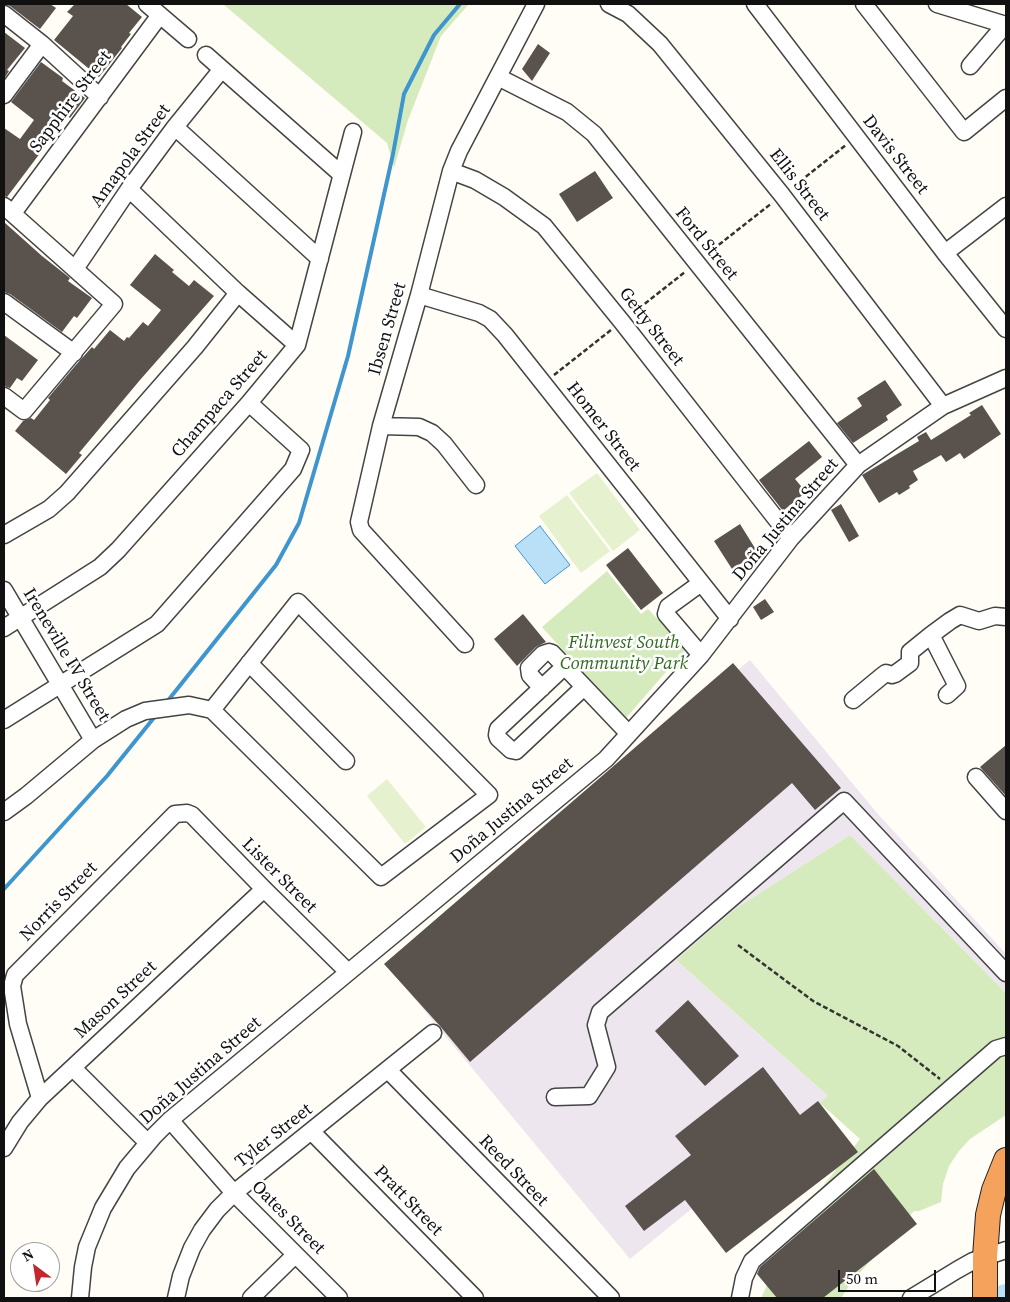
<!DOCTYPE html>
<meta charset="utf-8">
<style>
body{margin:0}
#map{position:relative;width:1010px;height:1302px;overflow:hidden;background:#fffdf5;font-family:"Source Serif 4",serif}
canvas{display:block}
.frame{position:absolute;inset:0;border:5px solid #111;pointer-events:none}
.north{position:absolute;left:10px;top:1242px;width:50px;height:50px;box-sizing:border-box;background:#fff;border:1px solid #a0a0a0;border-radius:50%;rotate:329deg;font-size:14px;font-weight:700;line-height:20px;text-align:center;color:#111}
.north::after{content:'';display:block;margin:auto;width:18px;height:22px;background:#c4262e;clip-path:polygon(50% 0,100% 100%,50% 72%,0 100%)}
.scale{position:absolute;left:838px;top:1270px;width:98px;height:22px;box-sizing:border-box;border:2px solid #111;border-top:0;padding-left:6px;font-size:15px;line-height:18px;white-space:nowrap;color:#111;-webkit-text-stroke:4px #fff;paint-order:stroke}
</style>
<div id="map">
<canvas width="1010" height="1302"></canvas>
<div class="frame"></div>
<div class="north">N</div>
<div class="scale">50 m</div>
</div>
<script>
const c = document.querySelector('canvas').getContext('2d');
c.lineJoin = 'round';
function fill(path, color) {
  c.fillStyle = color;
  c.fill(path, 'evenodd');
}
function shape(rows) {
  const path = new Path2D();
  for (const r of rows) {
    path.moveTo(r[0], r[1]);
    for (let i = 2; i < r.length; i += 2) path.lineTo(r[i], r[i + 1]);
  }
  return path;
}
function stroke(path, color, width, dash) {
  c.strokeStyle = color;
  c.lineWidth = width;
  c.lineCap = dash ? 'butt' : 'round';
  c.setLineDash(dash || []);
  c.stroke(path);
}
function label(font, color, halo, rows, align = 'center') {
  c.font = font + ' "Source Serif 4",serif';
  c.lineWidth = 5;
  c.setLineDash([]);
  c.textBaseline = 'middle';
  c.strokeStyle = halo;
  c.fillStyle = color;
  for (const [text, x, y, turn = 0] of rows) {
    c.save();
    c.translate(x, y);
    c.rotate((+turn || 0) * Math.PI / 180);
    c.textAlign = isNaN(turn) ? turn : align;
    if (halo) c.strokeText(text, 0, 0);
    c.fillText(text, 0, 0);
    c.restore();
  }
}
const industrial = shape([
 [750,660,877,813,1006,954,1006,993,850,835,735,909,676,960,829,1097,630,1259,385,963]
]);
const green = shape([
 [223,4,469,4,441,36,408,120,394,168,387,143],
 [607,571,641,614,648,609,686,649,625,719,542,627],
 [850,835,1006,993,1006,1115,970,1139,959,1151,949,1166,943,1184,941,1202,919,1211,914,1211,851,1283,841,1298,761,1298,775,1268,792,1242,808,1205,860,1139,820,1103,828,1096,676,960,735,909]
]);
const pitch = shape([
 [597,473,640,530,613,551,569,493],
 [567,495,610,551,581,573,539,516],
 [387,779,426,827,405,844,367,796]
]);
const water = shape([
 [540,526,570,565,545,584,515,546,540,526]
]);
const stream = shape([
 [166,703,276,565,299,523,348,356,393,154,404,94,434,35,460,4],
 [4,889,107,776,157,714]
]);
const river = shape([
 [1000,1298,1006,1296]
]);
const building = shape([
 [4,4,50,4,56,8,40,29,10,6],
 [75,4,126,4,142,17,129,33,131,34,121,47,122,48,99,77,54,40,73,16,67,12],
 [4,32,25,48,7,70,9,71,4,79],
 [538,44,550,53,532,81,522,69],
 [41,62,63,78,62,81,85,98,70,118,62,112,47,132,53,136,7,197,4,196,4,128,20,139,34,120,11,102],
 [595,171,613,198,577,222,559,194],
 [4,222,42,256,70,278,68,281,92,298,77,318,74,316,62,332,10,294,4,292],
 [155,254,174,270,172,272,189,286,194,280,214,296,140,380,79,453,82,455,66,474,15,431,23,421,31,418,34,420,50,400,48,398,75,366,92,347,94,349,110,330,124,341,127,337,129,338,143,322,148,326,161,310,130,285],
 [4,335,38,360,22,381,17,378,10,388,4,386],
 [885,380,902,405,886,416,888,420,853,443,837,423,862,406,857,398],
 [982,405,1001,434,964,459,960,453,946,462,941,455,913,471,918,480,909,486,910,488,899,495,897,492,879,503,862,475,919,441,917,437,926,432,931,440,971,415,969,413],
 [809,441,822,457,795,479,806,492,783,511,759,480],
 [841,504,859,536,849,542,831,510],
 [740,524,758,553,732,569,714,541],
 [628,548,663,593,641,610,606,565],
 [765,599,774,612,761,620,753,607],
 [523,614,546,642,536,647,517,666,494,639],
 [733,663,841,788,815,810,792,783,470,1062,440,1026,384,964],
 [1006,745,1006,796,980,767],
 [688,1000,739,1056,705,1086,655,1031],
 [763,1067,800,1115,818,1101,858,1152,726,1253,685,1200,644,1231,625,1206,691,1155,675,1136],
 [874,1169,917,1224,823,1298,777,1298,757,1274,760,1267]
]);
const path = shape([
 [794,186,846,145],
 [707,254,772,203],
 [633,313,685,272],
 [554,375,611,330],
 [738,945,813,1001,898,1046,940,1079]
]);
const minor = shape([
 [147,4,188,39],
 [609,4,628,14,660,44,782,195,943,406],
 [755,4,945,253,1006,329],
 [864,4,964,132,1006,98],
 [937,4,1006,25],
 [4,14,42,44,100,97],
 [206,55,341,174],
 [970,66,1005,25],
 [498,77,567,112,594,134,858,465],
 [4,95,42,44],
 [175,127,320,259],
 [451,171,475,180,504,197,544,226,622,322,791,538],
 [129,189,238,293,297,345],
 [4,206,114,304,24,411,4,396],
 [13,213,160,15],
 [945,253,1006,206],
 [75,269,129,189,175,127,222,69],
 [419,295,479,313,490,319,505,335,730,619],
 [4,302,74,353],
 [381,426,419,427,432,433,444,444,476,485],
 [4,535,49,509,67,493,195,347,238,293],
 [701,583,668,607,666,614,701,655],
 [4,590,93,740],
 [4,628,100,567,118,550,249,403,297,345,353,132],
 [465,644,361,530,359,522,381,426,419,295,451,171,459,151,536,4],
 [249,663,346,761],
 [565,666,498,729,497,735,498,738,511,750,516,751,584,687],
 [542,688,530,675,529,668,543,654,549,652,552,653,629,734],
 [947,695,957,686,931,635,950,621,960,615,979,621,995,616,1006,617],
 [853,700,882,676,886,673,892,675,895,674,910,663,910,652,931,635],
 [4,720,157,624,293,469,301,450,249,403],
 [976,777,1006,811],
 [4,812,26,796,93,740,126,719,145,711,189,705,212,710,381,877,489,795,298,602,212,710],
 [73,1068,148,1143],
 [388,1070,611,1298],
 [555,1097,589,1096,607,1067,596,1025,600,1012,844,801,1006,973],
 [40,1098,18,1024,12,986,15,975,175,814,187,813,192,815,264,889,348,972],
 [170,1120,234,1193,339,1298],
 [312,1132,475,1298],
 [4,1148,20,1122,40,1098,264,889],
 [80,1298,83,1267,87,1247,103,1208,127,1168,154,1136,170,1120,606,759,701,655,791,538,858,465,943,406,1006,378],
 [176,1298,181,1276,192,1248,202,1230,217,1210,234,1193,433,1033],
 [251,1298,295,1255],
 [740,1298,744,1278,752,1261,996,1049,1006,1046],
 [911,1298,957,1270,973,1261,1006,1250]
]);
const highway = shape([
 [985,1298,985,1257,988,1215,994,1190,1006,1160]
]);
const streetNames = [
 ["Sapphire Street",71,102,-53],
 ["Davis Street",895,155,52],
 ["Amapola Street",131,156,-54],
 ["Ellis Street",799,185,52],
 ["Ford Street",706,244,51],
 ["Getty Street",651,327,52],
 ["Ibsen Street",388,329,-74],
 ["Champaca Street",220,404,-49],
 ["Homer Street",603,427,52],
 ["Doña Justina Street",786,520,-50],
 ["Ireneville IV Street",66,655,59],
 ["Doña Justina Street",512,811,-40],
 ["Lister Street",279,876,45],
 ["Norris Street",59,902,-46],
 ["Mason Street",116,1000,-43],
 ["Doña Justina Street",201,1071,-41],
 ["Tyler Street",274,1136,-38],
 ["Reed Street",513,1171,46],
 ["Pratt Street",408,1201,46],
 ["Oates Street",288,1218,45]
];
const parkNames = [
 ["Filinvest South",624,643],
 ["Community Park",624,664]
];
fill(industrial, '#eee6ef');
fill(green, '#d5ebbd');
fill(pitch, '#e6f2cf');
fill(water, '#b9e0f7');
stroke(water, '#3f96cf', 1);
stroke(stream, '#3f96cf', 4);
stroke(river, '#b9e0f7', 24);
fill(building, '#5a524d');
stroke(minor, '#444', 19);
stroke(highway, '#222', 26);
stroke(path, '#333', 2.5, [5, 2.5]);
stroke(minor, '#fff', 16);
stroke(highway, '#f5a25d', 24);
label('18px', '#111', '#fff', streetNames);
label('italic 18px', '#2f6b1f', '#fff', parkNames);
</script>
